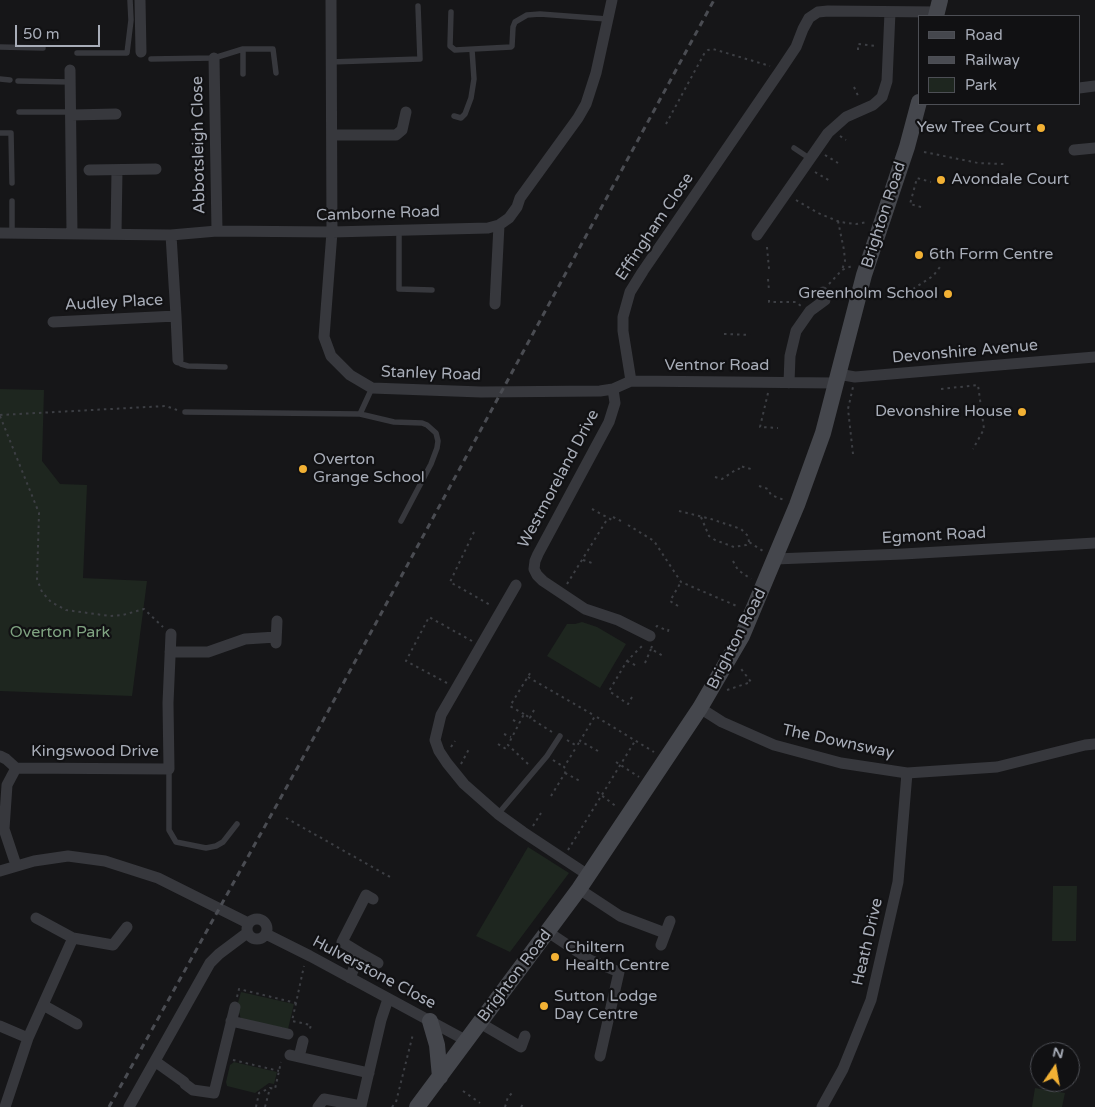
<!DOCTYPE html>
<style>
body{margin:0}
#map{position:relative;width:1095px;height:1107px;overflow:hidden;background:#161618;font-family:"Varela Round",sans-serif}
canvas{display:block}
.legend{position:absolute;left:918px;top:15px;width:162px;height:90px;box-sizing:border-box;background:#111113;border:1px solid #4d4f55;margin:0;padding:6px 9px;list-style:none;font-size:15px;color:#a8adb8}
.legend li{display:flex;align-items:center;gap:10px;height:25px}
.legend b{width:25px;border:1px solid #4d4f55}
.north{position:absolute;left:1030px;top:1042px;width:50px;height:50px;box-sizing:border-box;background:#111113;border:1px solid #4d4f55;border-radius:50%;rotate:12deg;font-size:14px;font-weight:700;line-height:20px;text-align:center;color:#a8adb8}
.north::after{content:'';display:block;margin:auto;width:18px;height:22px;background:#f2b134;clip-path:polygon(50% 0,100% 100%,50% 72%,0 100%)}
.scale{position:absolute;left:15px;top:25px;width:85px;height:22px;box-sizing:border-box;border:2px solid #a8adb8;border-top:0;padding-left:6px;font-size:15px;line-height:18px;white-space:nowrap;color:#a8adb8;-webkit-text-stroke:4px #111113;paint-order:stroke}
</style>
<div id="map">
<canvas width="1095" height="1107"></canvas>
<ul class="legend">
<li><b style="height:6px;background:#45474d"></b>Road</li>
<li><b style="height:6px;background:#4a4c52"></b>Railway</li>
<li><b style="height:14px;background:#1e261f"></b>Park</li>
</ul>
<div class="north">N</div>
<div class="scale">50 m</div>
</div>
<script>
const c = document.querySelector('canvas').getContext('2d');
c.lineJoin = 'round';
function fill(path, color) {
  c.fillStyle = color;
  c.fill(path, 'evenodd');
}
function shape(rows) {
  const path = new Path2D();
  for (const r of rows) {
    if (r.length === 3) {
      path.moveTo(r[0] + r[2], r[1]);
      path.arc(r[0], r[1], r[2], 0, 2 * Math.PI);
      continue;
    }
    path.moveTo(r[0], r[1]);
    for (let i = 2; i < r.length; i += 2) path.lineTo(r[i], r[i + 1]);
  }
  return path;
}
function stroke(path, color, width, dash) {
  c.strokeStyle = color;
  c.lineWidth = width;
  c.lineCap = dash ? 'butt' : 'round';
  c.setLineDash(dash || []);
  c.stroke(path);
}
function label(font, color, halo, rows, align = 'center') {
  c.font = font + ' "Varela Round",sans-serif';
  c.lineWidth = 4.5;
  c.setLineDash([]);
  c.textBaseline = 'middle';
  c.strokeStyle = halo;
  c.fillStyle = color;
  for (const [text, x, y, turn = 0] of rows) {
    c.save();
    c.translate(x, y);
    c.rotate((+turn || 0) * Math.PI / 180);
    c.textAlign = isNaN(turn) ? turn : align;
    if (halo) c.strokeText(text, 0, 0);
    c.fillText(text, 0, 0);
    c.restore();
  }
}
const green = shape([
 [0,389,44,390,42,461,60,484,87,485,83,578,147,581,132,696,0,691],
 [582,622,597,627,626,644,600,688,547,656,567,624,575,624],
 [528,847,569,873,510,952,476,936],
 [1053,886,1077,886,1076,941,1052,941],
 [241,992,294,1004,288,1029,241,1019,237,1006],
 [234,1062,277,1072,274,1084,269,1083,255,1093,227,1086,226,1082,230,1065],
 [1035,1088,1065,1093,1062,1107,1032,1107]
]);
const path = shape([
 [858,50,858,44,876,46],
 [854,87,859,98],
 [666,124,704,54,708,50,713,49,770,66],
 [840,136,846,140],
 [924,152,978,163,1004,164],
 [825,155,838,163],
 [815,172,830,181],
 [796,200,818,213,840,222,856,224,868,222],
 [921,207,910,204,917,178,931,182],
 [838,221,844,250,845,261,842,270],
 [767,247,769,269],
 [768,279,769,290],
 [829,284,842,270,852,266],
 [913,289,933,276,940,267],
 [769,300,769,302,796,302,801,306],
 [724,334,750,335],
 [941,389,978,385,984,429,973,449],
 [768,393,760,427,778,428],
 [0,415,166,406,177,410],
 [0,416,39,513,37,579,42,592,51,602,66,610,110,616,123,615,144,609,163,627],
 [853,454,848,409,853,387],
 [715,477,722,479,737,469,739,469,740,466,751,469],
 [759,486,768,489,771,495,784,500],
 [592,509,612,520,613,517,621,521],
 [679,511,711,519,741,529,748,536,749,542],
 [701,517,709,536,715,540,734,547,746,545,749,542,763,551],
 [628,525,654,541,681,582,739,607],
 [474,532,450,582,492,606],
 [583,560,595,564],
 [733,561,738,570,751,579],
 [567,584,608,518],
 [678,606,670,601,681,582],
 [656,627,657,626,668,631,669,628],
 [652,646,651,649,663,656],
 [627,661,637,666],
 [645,663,651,649],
 [528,677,595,716],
 [447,683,406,661,429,617,472,641],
 [727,690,751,682,739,666],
 [632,697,628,704,609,691,627,661,643,645],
 [534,710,530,718,552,732],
 [524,714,510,706,532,670],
 [513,720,519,723],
 [504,734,511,737],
 [567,740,577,746,580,741],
 [498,744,506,749,508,745],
 [451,747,455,741],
 [598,751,580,741,595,716,654,752],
 [553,760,564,767],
 [616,762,639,777],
 [461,764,469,749],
 [528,764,508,745,524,714,530,718],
 [565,773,580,781],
 [597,792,617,807],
 [551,796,565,773,566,769,564,767,577,746],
 [286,818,390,877],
 [533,826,541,813],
 [568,850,635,741],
 [237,997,239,989,296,1003,304,966],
 [296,1003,292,1021,311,1025,309,1032],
 [233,1060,279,1071],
 [463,1091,480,1103],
 [256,1107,259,1093,270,1088],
 [265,1107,270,1088,275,1089,281,1062],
 [392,1107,396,1102,413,1034],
 [505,1107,508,1097,514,1091],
 [521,1107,524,1103]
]);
const lane = shape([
 [451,12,450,46,455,50,511,47,512,46,513,27,515,22,527,15,540,14,607,19],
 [0,47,43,48],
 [243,49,243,74],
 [77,53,127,53,131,20,130,0],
 [151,59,214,58,243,49,273,49,276,73],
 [330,62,420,59,418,6],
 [0,79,10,80],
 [18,81,70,82],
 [19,112,71,112],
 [454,116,461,118,465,114,471,98,474,79,472,50],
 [0,133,11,133,12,183],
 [794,148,809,158],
 [12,201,12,233],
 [399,230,399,289,432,290],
 [178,360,181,364,188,366,225,367],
 [185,412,360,414,372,388],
 [360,414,394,422,422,423,427,425,436,433,438,441,437,448,431,464,401,521],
 [169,769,169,830,176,842,206,848,216,846,223,842,237,824],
 [498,814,547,756,560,736]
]);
const street = shape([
 [140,0,141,52],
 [331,0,332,232,324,337,331,356,350,375,372,388,481,392,600,391,613,389,631,381,835,383],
 [214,58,217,231],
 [70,70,72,233],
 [1079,88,1095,86],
 [71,115,116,114],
 [332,135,396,135,402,130,406,112],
 [1074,150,1095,148],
 [89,170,156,169],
 [0,233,171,235,217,231,332,232,488,228,499,225,509,218,517,207,520,198,578,118,586,104,596,73,612,0],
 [116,234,117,170],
 [757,235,828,133,846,117,873,105,882,97,887,81,890,12],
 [495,304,499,225],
 [176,316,178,360],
 [53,322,176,316,171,235],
 [838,374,855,377,1095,357],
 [631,381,623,331,623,317,630,292,643,271,782,68,796,47,803,29,809,18,818,12,828,11,937,12],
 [789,383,790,356,796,331,810,311,825,300,823,292],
 [613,389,615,403,609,422,538,554,535,561,534,569,537,575,543,581,585,609,618,620,650,636],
 [775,559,903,554,1095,543],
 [516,585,441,715,435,740,439,751,447,763,464,784,498,814,523,832,588,875],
 [276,643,277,621],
 [170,652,208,652,245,639,276,637],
 [700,708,722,722,774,745,841,763,907,773,997,767,1085,745,1095,744],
 [0,756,6,759,16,768],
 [16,865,4,829,7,785,16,768,169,769,168,703,171,634],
 [0,871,34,861,68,856,105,861,158,878,248,923],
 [579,889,620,916,665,933],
 [36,918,73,938],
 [257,929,10],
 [548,932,590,960,619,972,600,1056],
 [266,934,310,956,467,1041],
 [661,945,670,921],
 [360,953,378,963],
 [350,978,360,953,342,942,366,895,373,899],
 [43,1005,77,1024],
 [231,1021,288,1034],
 [480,1023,521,1047,525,1036],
 [0,1026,28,1038],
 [290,1055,369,1073],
 [299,1057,303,1041],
 [156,1062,184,1082],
 [185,1084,193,1090,214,1093,235,1007],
 [5,1107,28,1038,73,938,113,945,127,927],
 [129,1107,210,963,219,954,247,933],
 [318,1107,324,1099,361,1106,381,1020,388,999],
 [822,1107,843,1069,871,1000,898,882,907,773]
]);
const secondary = shape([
 [936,16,940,0],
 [430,1021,437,1045,440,1077],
 [417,1107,579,889,700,708,742,636,797,505,823,433,864,275,907,147,919,102]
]);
const rail = shape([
 [109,1107,300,763,714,0]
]);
const markers = [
 [1041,128,5,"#f2b134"],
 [941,180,5,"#f2b134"],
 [919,255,5,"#f2b134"],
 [948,294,5,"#f2b134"],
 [1022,412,5,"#f2b134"],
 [303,469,5,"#f2b134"],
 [555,957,5,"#f2b134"],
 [544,1006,5,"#f2b134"]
];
const poiNames = [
 ["Yew Tree Court",1031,128,"right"],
 ["Avondale Court",951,180],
 ["6th Form Centre",929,255],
 ["Greenholm School",938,294,"right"],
 ["Devonshire House",1012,412,"right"],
 ["Overton",313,460],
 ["Grange School",313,478],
 ["Chiltern",565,948],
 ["Health Centre",565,966],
 ["Sutton Lodge",554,997],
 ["Day Centre",554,1015]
];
const streetNames = [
 ["Abbotsleigh Close",199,145,-91],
 ["Camborne Road",378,214,-2],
 ["Brighton Road",884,215,-72],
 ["Effingham Close",655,227,-56],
 ["Audley Place",114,303,-3],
 ["Devonshire Avenue",965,352,-5],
 ["Ventnor Road",717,366],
 ["Stanley Road",431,374,2],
 ["Westmoreland Drive",559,479,-62],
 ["Egmont Road",934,536,-3],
 ["Brighton Road",737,639,-63],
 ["The Downsway",838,742,12],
 ["Kingswood Drive",95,752],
 ["Heath Drive",868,942,-77],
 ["Hulverstone Close",374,973,28],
 ["Brighton Road",515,976,-53]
];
const parkNames = [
 ["Overton Park",60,633]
];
fill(green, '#1e261f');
stroke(path, '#3d3f44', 2, [2.5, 4]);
stroke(lane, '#37383d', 5.5);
stroke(street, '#37383d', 11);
stroke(secondary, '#45474d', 16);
stroke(rail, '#4a4c52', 3, [6, 5]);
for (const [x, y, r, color] of markers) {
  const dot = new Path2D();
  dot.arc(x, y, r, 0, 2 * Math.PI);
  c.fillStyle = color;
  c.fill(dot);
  stroke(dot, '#111113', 2);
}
label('16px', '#a8adb8', '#111113', poiNames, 'left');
label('16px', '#a8adb8', '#111113', streetNames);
label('16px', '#7fa381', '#111113', parkNames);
</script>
